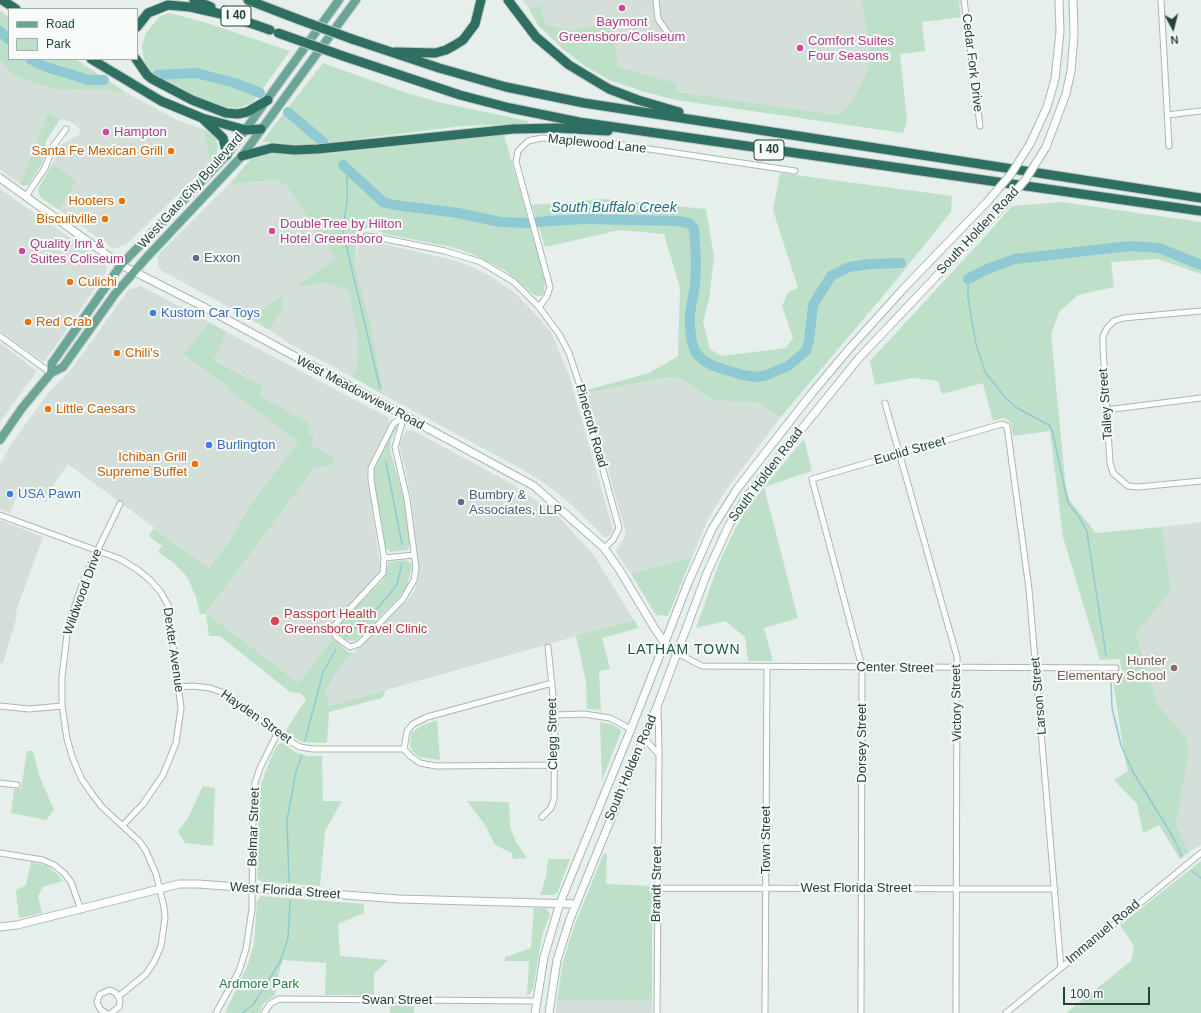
<!DOCTYPE html>
<style>
body{margin:0}
#map{position:relative;width:1201px;height:1013px;overflow:hidden;background:#e6efeb;font-family:Arial,sans-serif}
canvas{display:block}
.legend{position:absolute;left:8px;top:8px;width:130px;height:52px;box-sizing:border-box;background:#f7fbf9;border:1px solid #a3b1ad;margin:0;padding:5px 7px;list-style:none;font-size:12px;color:#24423a}
.legend li{display:flex;align-items:center;gap:8px;height:20px}
.legend b{width:20px;border:1px solid #a3b1ad}
.north{position:absolute;left:1153px;top:8px;width:40px;height:40px;-webkit-text-stroke:3px #f7fbf9;paint-order:stroke;rotate:173deg;font-size:11px;font-weight:700;line-height:16px;text-align:center;color:#24423a}
.north::after{content:'';display:block;margin:auto;width:14px;height:18px;background:#24423a;clip-path:polygon(50% 0,100% 100%,50% 72%,0 100%)}
.scale{position:absolute;left:1063px;top:987px;width:87px;height:18px;box-sizing:border-box;border:2px solid #24423a;border-top:0;padding-left:5px;font-size:12px;line-height:14px;white-space:nowrap;color:#24423a;-webkit-text-stroke:3px #f7fbf9;paint-order:stroke}
</style>
<div id="map">
<canvas width="1201" height="1013"></canvas>
<ul class="legend">
<li><b style="height:5px;background:#6aa596"></b>Road</li>
<li><b style="height:11px;background:#bfe0c8"></b>Park</li>
</ul>
<div class="north">N</div>
<div class="scale">100 m</div>
</div>
<script>
const c = document.querySelector('canvas').getContext('2d');
c.lineJoin = 'round';
function fill(path, color) {
  c.fillStyle = color;
  c.fill(path, 'evenodd');
}
function shape(rows) {
  const path = new Path2D();
  for (const r of rows) {
    path.moveTo(r[0], r[1]);
    for (let i = 2; i < r.length; i += 2) path.lineTo(r[i], r[i + 1]);
  }
  return path;
}
function stroke(path, color, width, dash) {
  c.strokeStyle = color;
  c.lineWidth = width;
  c.lineCap = dash ? 'butt' : 'round';
  c.setLineDash(dash || []);
  c.stroke(path);
}
function label(font, color, halo, rows, align = 'center') {
  c.font = font + ' Arial,sans-serif';
  c.lineWidth = 4;
  c.setLineDash([]);
  c.textBaseline = 'middle';
  c.strokeStyle = halo;
  c.fillStyle = color;
  for (const [text, x, y, turn = 0] of rows) {
    c.save();
    c.translate(x, y);
    c.rotate((+turn || 0) * Math.PI / 180);
    c.textAlign = isNaN(turn) ? turn : align;
    if (halo) c.strokeText(text, 0, 0);
    c.fillText(text, 0, 0);
    c.restore();
  }
}
const built = shape([
 [523,0,861,0,870,52,867,72,852,102,837,115,678,92,676,83,618,68,613,23,569,30,545,24,541,6,529,9],
 [0,60,11,73,18,77,55,90,98,89,127,93,177,120,203,129,210,163,126,245,120,246,118,248,112,248,59,210,77,181,53,163,62,144,79,135,80,129,70,121,60,119,48,112,20,184,0,169],
 [277,180,287,185,337,259,294,288,326,283,348,290,358,340,357,367,352,377,290,344,269,330,284,307,282,296,249,318,162,271,158,266,158,255,231,182,233,184],
 [0,189,106,263,106,272,45,361,42,361,0,331],
 [375,242,457,261,475,268,495,279,516,294,539,318,552,334,569,375,613,530,610,535,605,538,572,505,546,484,518,467,382,394,382,386,371,327,355,264,358,243,370,246],
 [139,285,209,322,183,356,224,384,229,390,298,442,250,505,229,542,209,568,68,464,53,485,47,502,19,491,10,513,0,509,0,464,11,444,46,396,73,367,127,292,130,289,137,288],
 [227,332,387,417,389,419,388,425,369,463,367,470,380,566,378,575,331,623,329,629,335,640,330,642,299,683,206,613,314,467,332,465,311,445,307,433,310,424,260,396,264,387,214,359],
 [0,343,37,371,0,422],
 [669,377,681,379,713,400,760,403,780,418,726,490,709,517,692,557,631,574,616,552,626,534,587,393],
 [412,430,516,486,560,518,593,554,634,620,329,706,326,691,337,671,353,653,407,601,414,591,418,578,419,568,411,497,400,447,401,441,406,431],
 [0,520,43,537,16,611,17,616,3,663,0,663],
 [1201,522,1201,845,1189,852,1176,825,1189,750,1186,737,1157,704,1136,632,1171,591,1162,527],
 [557,1000,652,1001,652,1013,556,1013]
]);
const green = shape([
 [861,0,959,0,961,17,922,22,925,51,900,54,907,121,903,133,676,100,645,92,609,80,585,66,564,50,539,26,529,9,541,5,545,24,569,30,613,23,618,67,676,83,678,92,837,115,852,102,867,72,870,52],
 [0,11,9,17,9,59,75,59,127,93,98,89,55,90,18,77,11,73,0,60],
 [170,13,207,23,290,51,253,102,239,108,221,107,176,88,148,72,144,59,142,46,146,33,160,16],
 [323,63,407,93,438,102,528,121,527,124,462,126,310,145,263,142,263,140],
 [48,112,60,119,46,141,44,158,42,164,28,185,24,186,20,184],
 [203,129,214,135,218,140,216,141,218,145,217,153,210,163],
 [504,135,542,268,545,280,544,293,541,296,534,295,506,271,470,253,451,247,386,234,372,228,366,228,361,230,357,235,355,264,371,327,382,386,382,394,352,377,357,367,358,340,348,290,326,283,293,288,336,259,287,186,277,180,233,184,231,182,250,160,262,152,288,155,328,154],
 [53,163,77,181,59,210,41,198,39,194,38,189],
 [780,173,952,196,951,212,893,284,780,418,760,403,713,400,681,379,669,377,587,393,587,390,649,373,678,356,680,288,664,234,620,230,545,247,532,205,602,199,706,209,714,258,709,299,703,322,710,349,721,356,786,348,793,338,782,306,788,292,798,288,773,210],
 [1062,202,1201,222,1201,274,1158,259,1111,262,1114,287,1078,295,1059,312,1051,335,1066,489,1070,501,1096,533,1162,527,1171,591,1136,633,1157,704,1186,737,1189,750,1176,825,1189,852,1180,859,1159,825,1143,833,1137,804,1114,780,1128,771,1124,754,1113,680,1123,679,1120,659,1100,660,1063,537,1050,431,1013,436,1011,423,1007,419,1003,418,993,421,983,383,942,394,938,381,913,378,875,385,870,361,981,241,1012,206],
 [282,296,284,307,269,330,249,318],
 [209,322,227,332,214,360,264,387,260,396,311,424,307,433,313,436,311,445,335,458,332,465,314,468,206,613,299,683,330,642,335,640,348,652,353,653,337,671,326,691,329,706,386,690,382,698,329,712,327,743,302,742,285,732,306,699,300,693,290,692,220,636,209,636,206,614,200,614,196,597,187,577,174,563,158,552,162,546,149,536,154,528,209,568,229,542,250,505,298,442,229,390,224,384,183,355],
 [395,426,397,427,391,440,390,450,403,496,410,545,407,550,390,552,385,547,373,474,376,462],
 [804,439,812,471,764,487,798,618,764,628,773,661,748,661,745,637,725,621,696,628,719,563,735,529,748,507,764,487],
 [692,557,668,616,656,615,631,574],
 [406,560,411,563,412,566,406,590,356,641,345,640,339,634,339,624,383,580,389,562],
 [634,620,639,628,602,638,610,669,599,671,601,710,587,709,586,682,576,636],
 [437,720,440,760,419,757,413,752,410,746,411,733,421,726],
 [600,722,611,724,620,729,621,732,602,780],
 [283,743,295,752,307,756,322,756,323,801,342,801,325,831,320,886,262,882,257,878,259,799,261,784,270,760,278,744],
 [27,751,33,751,39,775,54,810,46,820,11,813,14,789,21,789],
 [203,786,215,788,213,846,185,843,178,831,188,818],
 [467,801,509,802,510,827,516,842,527,858,513,859,512,853,495,845,485,825],
 [604,853,607,854,606,884,652,886,652,1001,557,1000,563,962,573,929],
 [548,859,570,859,557,893,554,895,540,895,546,877],
 [1201,861,1201,1013,1066,1013,1131,961,1134,946,1120,925],
 [31,862,47,866,58,875,63,881,43,887,38,896,42,913,19,918,16,890,26,885],
 [261,896,364,904,364,913,338,924,340,956,388,960,374,974,374,995,325,995,326,963,283,960,280,968,275,995,263,1004,259,1013,225,1013,248,964,254,944,257,901],
 [534,908,545,908,549,912,550,915,542,936,533,990,527,996,529,961,505,961,505,957,531,948],
 [390,1005,414,1006,414,1013,390,1013]
]);
const stream = shape([
 [347,168,347,200,343,232,380,388],
 [968,279,968,298,976,344,985,372,1005,397,1017,408,1049,425,1052,430,1068,503,1079,517,1087,532,1106,655],
 [386,462,402,544],
 [346,636,373,613,389,595,397,584,402,563],
 [1111,683,1112,708,1121,745,1133,772,1172,835,1182,856],
 [305,741,323,672,336,649],
 [1192,871,1201,878],
 [289,882,287,820,296,771,302,755],
 [242,1013,253,1005,280,962,288,938,290,901]
]);
const river = shape([
 [0,31,9,40],
 [30,59,46,67,89,80,104,80],
 [157,75,196,73,235,83,260,93],
 [288,112,323,142],
 [343,165,383,202,394,205,458,213,500,222,530,223],
 [537,222,583,219,679,221,689,223,694,228,696,261,695,285,690,313,690,327,692,343,696,353,703,360,713,366,743,375,757,377,767,375,788,366,806,351,809,341,813,305,831,276,849,267,870,264,901,263],
 [968,279,985,270,1015,259,1130,246,1159,248,1201,265]
]);
const street = shape([
 [656,0,658,19,670,36],
 [964,0,980,126],
 [1161,0,1169,146],
 [1167,115,1201,111],
 [26,196,45,168,54,145,66,129],
 [366,236,376,237,445,251,481,262,514,282,539,307,559,334,569,353,580,386,619,528,613,540,604,548],
 [539,307,547,296,550,287,516,162,518,151,528,141,542,138,616,144,795,171],
 [1201,311,1123,318,1114,321,1107,328,1103,336,1103,348,1110,463,1113,473,1128,486,1138,487,1201,481],
 [0,336,51,373],
 [885,403,957,657,956,1013],
 [1106,410,1201,398],
 [404,416,395,447,407,499,416,568,414,580,403,599,359,644,350,647,336,637,333,627,383,573,384,558,371,480,371,468,393,424,404,416],
 [0,515,120,559,138,570,150,580,160,591,168,605,181,708,176,743,163,775,143,804,123,825],
 [384,558,414,555],
 [677,653,702,666,1116,668],
 [179,687,192,686,210,688,224,693,277,734,300,747,313,749,404,749],
 [0,706,29,709,62,706],
 [658,706,659,754],
 [555,715,584,714,610,718,631,729],
 [644,738,659,755,657,1013],
 [404,749,407,731,413,724,427,717,552,683],
 [404,749,410,756,420,763,436,766,554,765],
 [0,783,17,785],
 [542,817,551,808,554,799,555,715,548,647],
 [0,853,43,860,54,865,64,873,71,882,81,910],
 [656,888,1055,889],
 [119,996,146,974,154,962,161,946,165,918,164,907,156,874,146,851,140,842,102,807,92,794,81,778,73,759,67,739,62,706,62,677,68,626,86,574,120,504],
 [106,1013,100,1009,97,1002,100,994,110,990,116,993,120,1000,119,1007,111,1013],
 [216,1013,239,971,246,949,252,909,253,806,255,783,260,768,277,734],
 [264,1013,270,1004,279,999,536,1001],
 [765,1013,767,667],
 [861,1013,862,667,812,479,1002,424,1007,426,1029,589,1061,968],
 [1006,1013,1201,853]
]);
const secondary = shape([
 [1030,144,1047,107,1055,79,1060,32,1059,0],
 [1046,147,1066,94,1071,71,1074,35,1073,0],
 [0,178,121,265,202,306,534,486,604,548,619,569,655,629,664,642,677,653],
 [0,927,17,925,179,884,198,884,399,899,576,904],
 [535,1013,544,957,560,903,631,729,688,583,712,529,737,489,812,393,849,349,905,287,987,202],
 [549,1013,557,960,570,919,658,704,707,573,729,525,745,499,859,358,1004,205]
]);
const primary = shape([
 [51,373,52,363,121,265,227,155,339,0],
 [0,440,22,408,51,373,63,367,115,294,147,257,242,156,356,0]
]);
const highway = shape([
 [2,0,16,9],
 [194,0,211,7],
 [248,0,300,20],
 [508,0,536,37,569,65,609,89,638,100,679,112],
 [137,27,148,13,168,5,190,7,230,16,270,30],
 [352,39,439,68,506,87,584,103,1201,198],
 [395,52,435,53,446,50,455,45,463,40,475,24,481,0],
 [343,56,460,95,510,108,579,122,1201,211],
 [91,59,161,101,202,118,246,130,261,129],
 [136,59,147,75,152,79,192,100,226,113,238,114,247,112,268,100],
 [203,119,223,138,227,155],
 [242,156,272,148,294,150,318,149,513,129,558,128,608,131]
]);
const secondaryBridge = shape([
 [987,202,1011,174,1030,144],
 [1004,205,1026,179,1046,147]
]);
const highwayBridge = shape([
 [300,20,352,39],
 [278,33,343,56]
]);
const markers = [
 [622,8,4,"#d1479c"],
 [800,48,4,"#d1479c"],
 [106,132,4,"#d1479c"],
 [171,151,4,"#e8710a"],
 [122,201,4,"#e8710a"],
 [105,219,4,"#e8710a"],
 [272,231,4,"#d1479c"],
 [22,251,4,"#d1479c"],
 [196,258,4,"#5c6f8a"],
 [70,282,4,"#e8710a"],
 [153,313,4,"#3f7fe0"],
 [28,322,4,"#e8710a"],
 [117,353,4,"#e8710a"],
 [48,409,4,"#e8710a"],
 [209,445,4,"#3f7fe0"],
 [195,464,4,"#e8710a"],
 [10,494,4,"#3f7fe0"],
 [461,502,4,"#5c6f8a"],
 [275,621,5,"#e0444e"],
 [1174,668,4,"#8d6e63"]
];
const shields = [
 [236,16,30],
 [769,150,30]
];
const shieldNames = [
 ["I 40",236,16],
 ["I 40",769,150]
];
const hotelNames = [
 ["Baymont",622,22,"center"],
 ["Greensboro/Coliseum",622,37,"center"],
 ["Comfort Suites",808,41],
 ["Four Seasons",808,56],
 ["Hampton",114,132],
 ["DoubleTree by Hilton",280,224],
 ["Hotel Greensboro",280,239],
 ["Quality Inn &",30,244],
 ["Suites Coliseum",30,259]
];
const streetNames = [
 ["Cedar Fork Drive",972,63,83],
 ["Maplewood Lane",597,144,6],
 ["West Gate City Boulevard",191,191,-48],
 ["South Holden Road",978,231,-47],
 ["West Meadowview Road",360,393,28],
 ["Talley Street",1106,404,-94],
 ["Pinecroft Road",591,426,74],
 ["Euclid Street",910,451,-16],
 ["South Holden Road",766,475,-53],
 ["Wildwood Drive",83,592,-70],
 ["Dexter Avenue",173,650,82],
 ["Center Street",895,668,1],
 ["Larson Street",1039,696,-95],
 ["Victory Street",957,703,-91],
 ["Hayden Street",256,717,35],
 ["Clegg Street",553,734,-91],
 ["Dorsey Street",862,743,-90],
 ["South Holden Road",631,768,-67],
 ["Belmar Street",254,827,-88],
 ["Town Street",766,840,-90],
 ["Brandt Street",657,884,-89],
 ["West Florida Street",856,888],
 ["West Florida Street",285,891,4],
 ["Immanuel Road",1103,932,-40],
 ["Swan Street",397,1000]
];
const foodNames = [
 ["Santa Fe Mexican Grill",163,151],
 ["Hooters",114,201],
 ["Biscuitville",97,219],
 ["Culichi",78,282,"left"],
 ["Red Crab",36,322,"left"],
 ["Chili's",125,353,"left"],
 ["Little Caesars",56,409,"left"],
 ["Ichiban Grill",187,457],
 ["Supreme Buffet",187,472]
];
const serviceNames = [
 ["Exxon",204,258],
 ["Bumbry &",469,495],
 ["Associates, LLP",469,510]
];
const shopNames = [
 ["Kustom Car Toys",161,313],
 ["Burlington",217,445],
 ["USA Pawn",18,494]
];
const healthNames = [
 ["Passport Health",284,614],
 ["Greensboro Travel Clinic",284,629]
];
const educationNames = [
 ["Hunter",1166,661],
 ["Elementary School",1166,676]
];
const parkNames = [
 ["Ardmore Park",259,984]
];
const waterNames = [
 ["South Buffalo Creek",614,208]
];
const neighbourhoodNames = [
 ["LATHAM TOWN",684,650]
];
fill(built, '#d4dfda');
fill(green, '#bfe0c8');
stroke(stream, '#8ec9d4', 1.5);
stroke(river, '#8ec9d4', 10);
stroke(street, '#a8b8b2', 7);
stroke(secondary, '#a4bbb3', 9);
stroke(primary, '#c2cac8', 10);
stroke(highway, '#c2cac8', 11);
stroke(street, '#fff', 5);
stroke(secondary, '#fff', 7);
stroke(primary, '#6aa596', 8);
stroke(highway, '#2f6f62', 9);
stroke(secondaryBridge, '#a4bbb3', 9, []);
stroke(highwayBridge, '#c2cac8', 11, []);
stroke(secondaryBridge, '#fff', 7);
stroke(highwayBridge, '#2f6f62', 9);
for (const [x, y, r, color] of markers) {
  const dot = new Path2D();
  dot.arc(x, y, r, 0, 2 * Math.PI);
  c.fillStyle = color;
  c.fill(dot);
  stroke(dot, '#f7fbf9', 1.5);
}
for (const [x, y, w] of shields) {
  const box = new Path2D();
  box.roundRect(x - w / 2, y - 10, w, 20, 3);
  c.fillStyle = '#f7fbf9';
  c.fill(box);
  stroke(box, '#24423a', 1);
}
label('bold 12px', '#24423a', null, shieldNames);
label('13px', '#b23c85', '#f7fbf9', hotelNames, 'left');
label('13px', '#24423a', '#f7fbf9', streetNames);
label('13px', '#c56008', '#f7fbf9', foodNames, 'right');
label('13px', '#4e5e75', '#f7fbf9', serviceNames, 'left');
label('13px', '#366cbe', '#f7fbf9', shopNames, 'left');
label('13px', '#be3a42', '#f7fbf9', healthNames, 'left');
label('13px', '#785e54', '#f7fbf9', educationNames, 'right');
label('13px', '#2d7a4b', '#f7fbf9', parkNames);
label('italic 14px', '#1c6f80', '#f7fbf9', waterNames);
c.letterSpacing = '1px';
label('14px', '#1f5548', '#f7fbf9', neighbourhoodNames);
c.letterSpacing = '0px';
</script>
